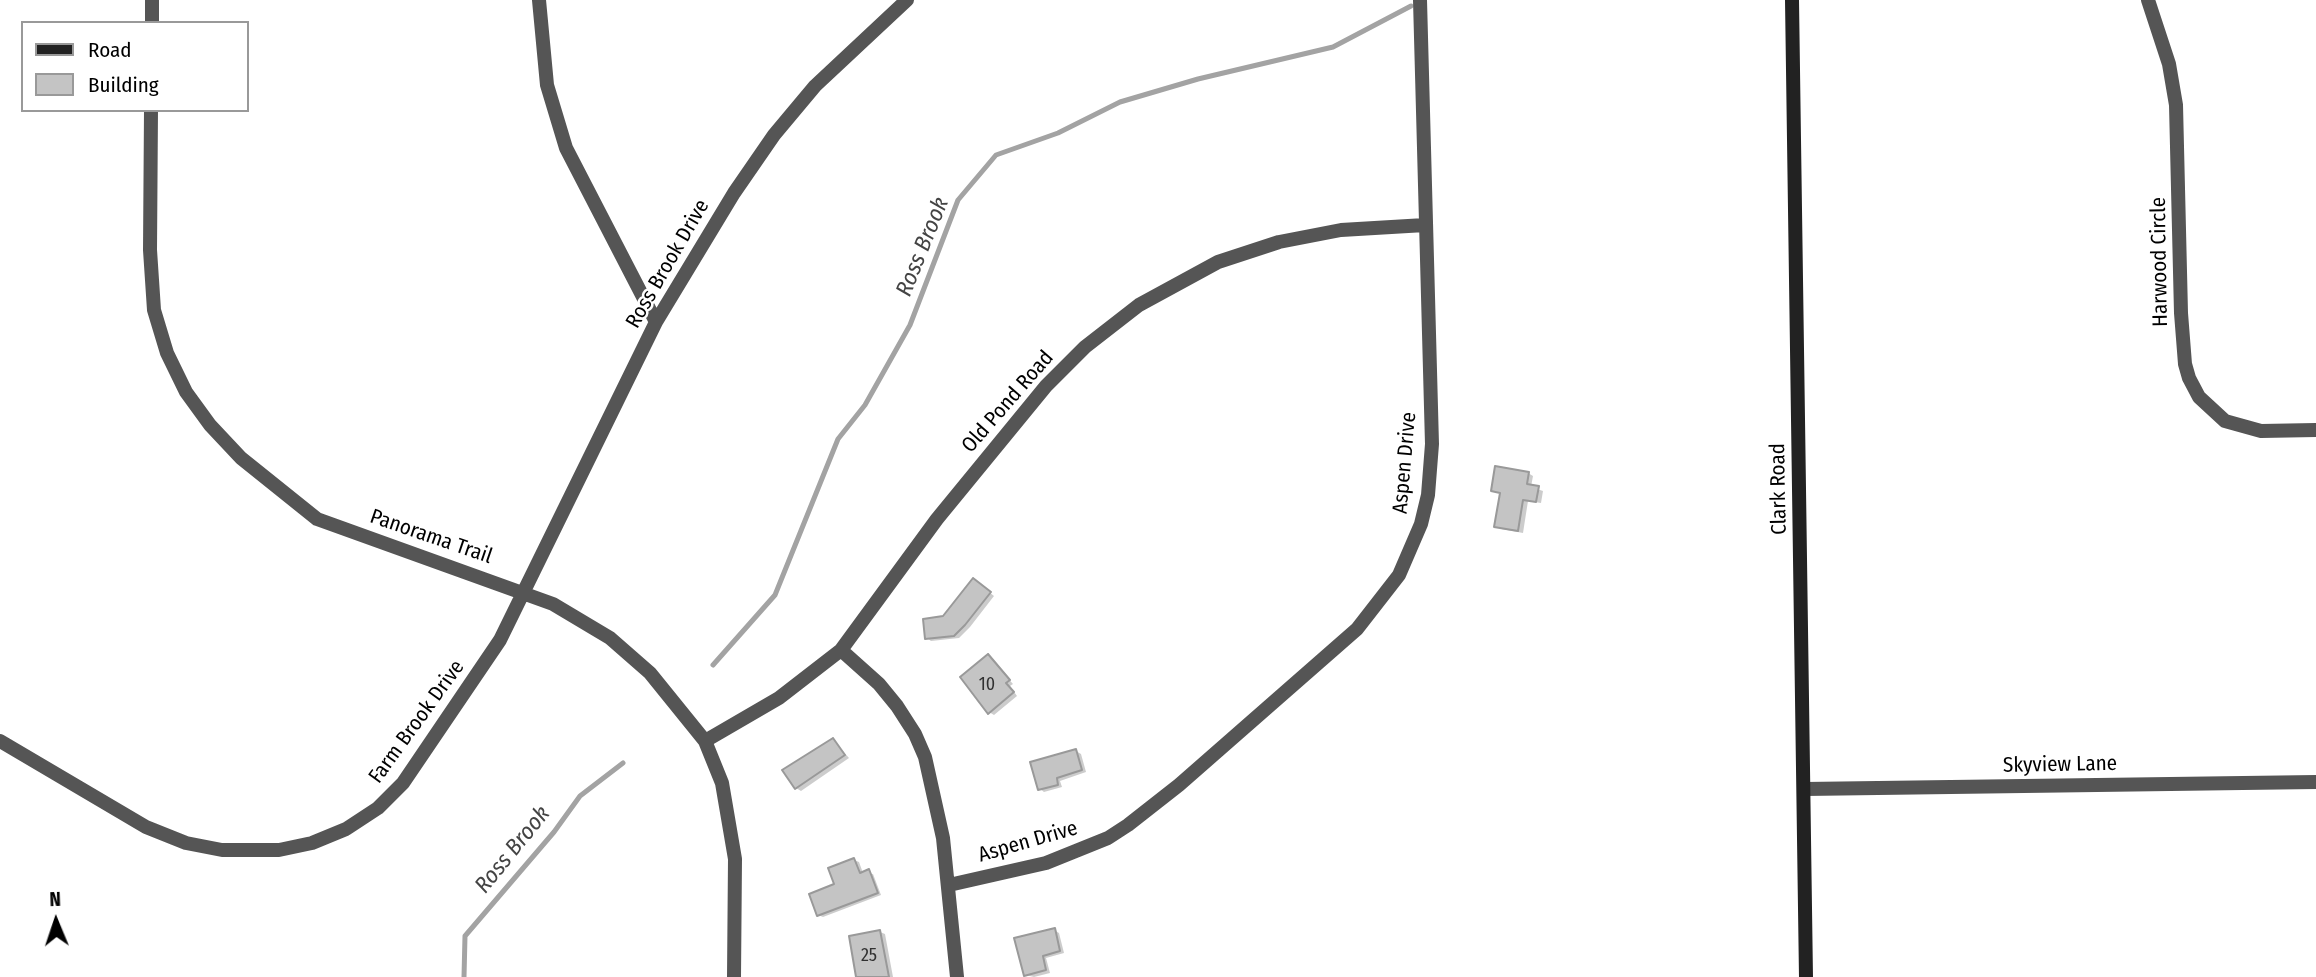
<!DOCTYPE html>
<style>
body{margin:0}
#map{position:relative;width:2316px;height:977px;overflow:hidden;background:#fff;font-family:"Fira Sans Condensed",sans-serif}
canvas{display:block}
.legend{position:absolute;left:21px;top:21px;width:228px;height:91px;box-sizing:border-box;background:#fff;border:2px solid #999;margin:0;padding:9px 12px;list-style:none;font-size:21px;color:#000}
.legend li{display:flex;align-items:center;gap:14px;height:35px}
.legend b{width:35px;border:2px solid #999}
.north{position:absolute;left:21px;top:886px;width:70px;height:70px;-webkit-text-stroke:5px #fff;paint-order:stroke;rotate:358deg;font-size:19px;font-weight:700;line-height:28px;text-align:center;color:#000}
.north::after{content:'';display:block;margin:auto;width:24px;height:32px;background:#000;clip-path:polygon(50% 0,100% 100%,50% 72%,0 100%)}
</style>
<div id="map">
<canvas width="2316" height="977"></canvas>
<ul class="legend">
<li><b style="height:9px;background:#222"></b>Road</li>
<li><b style="height:19px;background:#c4c4c4"></b>Building</li>
</ul>
<div class="north">N</div>
</div>
<script>
const c = document.querySelector('canvas').getContext('2d');
c.lineJoin = 'round';
function fill(path, color) {
  c.fillStyle = color;
  c.fill(path, 'evenodd');
}
function shape(rows) {
  const path = new Path2D();
  for (const r of rows) {
    path.moveTo(r[0], r[1]);
    for (let i = 2; i < r.length; i += 2) path.lineTo(r[i], r[i + 1]);
  }
  return path;
}
function stroke(path, color, width, dash) {
  c.strokeStyle = color;
  c.lineWidth = width;
  c.lineCap = dash ? 'butt' : 'round';
  c.setLineDash(dash || []);
  c.stroke(path);
}
function label(font, color, halo, rows, align = 'center') {
  c.font = font + ' "Fira Sans Condensed",sans-serif';
  c.lineWidth = 5;
  c.setLineDash([]);
  c.textBaseline = 'middle';
  c.strokeStyle = halo;
  c.fillStyle = color;
  for (const [text, x, y, turn = 0] of rows) {
    c.save();
    c.translate(x, y);
    c.rotate((+turn || 0) * Math.PI / 180);
    c.textAlign = isNaN(turn) ? turn : align;
    if (halo) c.strokeText(text, 0, 0);
    c.fillText(text, 0, 0);
    c.restore();
  }
}
const shadow = shape([
 [1528,473,1533,476,1531,487,1543,491,1541,503,1528,501,1523,533,1501,529,1496,526,1501,494,1493,490],
 [978,583,994,596,970,627,959,638,931,641,927,638],
 [988,656,1013,684,1010,686,1017,696,994,715,989,712],
 [833,740,849,758,801,791,796,788,784,771],
 [1076,751,1081,754,1086,772,1060,781,1062,787,1044,792,1040,789],
 [854,860,859,862,863,873,873,874,881,895,823,917,818,915],
 [1054,930,1059,933,1064,953,1046,958,1050,973,1034,977,1026,975],
 [880,932,885,934,893,977,858,977]
]);
const stream = shape([
 [713,665,775,595,838,439,865,405,910,325,958,200,996,155,1058,133,1120,102,1198,79,1333,47,1411,6],
 [464,977,465,936,554,832,580,796,623,763]
]);
const building = shape([
 [1495,466,1529,472,1527,484,1539,486,1536,502,1523,500,1518,531,1494,527,1500,493,1491,491,1495,466],
 [973,578,991,592,965,625,954,636,925,639,923,619,943,616,973,578],
 [988,654,1010,680,1006,683,1014,692,988,714,960,677,988,654],
 [833,738,845,755,795,789,782,770,833,738],
 [1076,749,1082,770,1057,778,1058,785,1038,790,1030,762,1076,749],
 [854,858,860,873,869,869,878,893,817,916,809,894,834,884,828,868,854,858],
 [1055,928,1060,951,1043,956,1046,970,1024,976,1014,938,1055,928],
 [880,930,889,977,856,977,849,936,880,930]
]);
const street = shape([
 [539,0,547,85,566,148,656,322],
 [2148,0,2169,64,2176,105,2181,313,2185,364,2189,378,2199,397,2225,421,2261,431,2316,430],
 [152,23,152,0],
 [151,110,150,250,154,310,167,353,186,392,210,425,241,458,317,519,553,604,610,638,650,673,705,741,722,783,735,859,734,977],
 [841,650,879,684,897,706,915,734,925,757,943,838,957,977],
 [0,741,146,827,186,843,222,850,279,850,312,843,346,829,378,808,403,783,500,640,656,322,734,193,774,135,815,86,907,0],
 [705,741,779,698,841,650,937,519,1046,386,1085,347,1139,305,1218,262,1279,242,1341,230,1425,225],
 [1805,789,2316,782],
 [949,885,1046,863,1108,838,1128,825,1179,785,1357,629,1399,575,1421,524,1428,495,1432,444,1420,0]
]);
const secondary = shape([
 [1792,0,1806,977]
]);
const numberNames = [
 ["10",987,685],
 ["25",869,956]
];
const streetNames = [
 ["Harwood Circle",2160,262,-91],
 ["Ross Brook Drive",668,264,-60],
 ["Old Pond Road",1008,402,-49],
 ["Aspen Drive",1405,463,-85],
 ["Clark Road",1779,489,-91],
 ["Panorama Trail",431,537,19],
 ["Farm Brook Drive",417,722,-54],
 ["Skyview Lane",2060,765,-1],
 ["Aspen Drive",1028,842,-16]
];
const waterNames = [
 ["Ross Brook",923,247,-68],
 ["Ross Brook",513,850,-51]
];
fill(shadow, '#0003');
stroke(stream, '#a3a3a3', 5);
fill(building, '#c4c4c4');
stroke(building, '#999', 2);
stroke(street, '#555', 14);
stroke(secondary, '#222', 14);
label('18px', '#313131', null, numberNames);
label('21px', '#000', '#fff', streetNames);
label('italic 23px', '#444', '#fff', waterNames);
</script>
